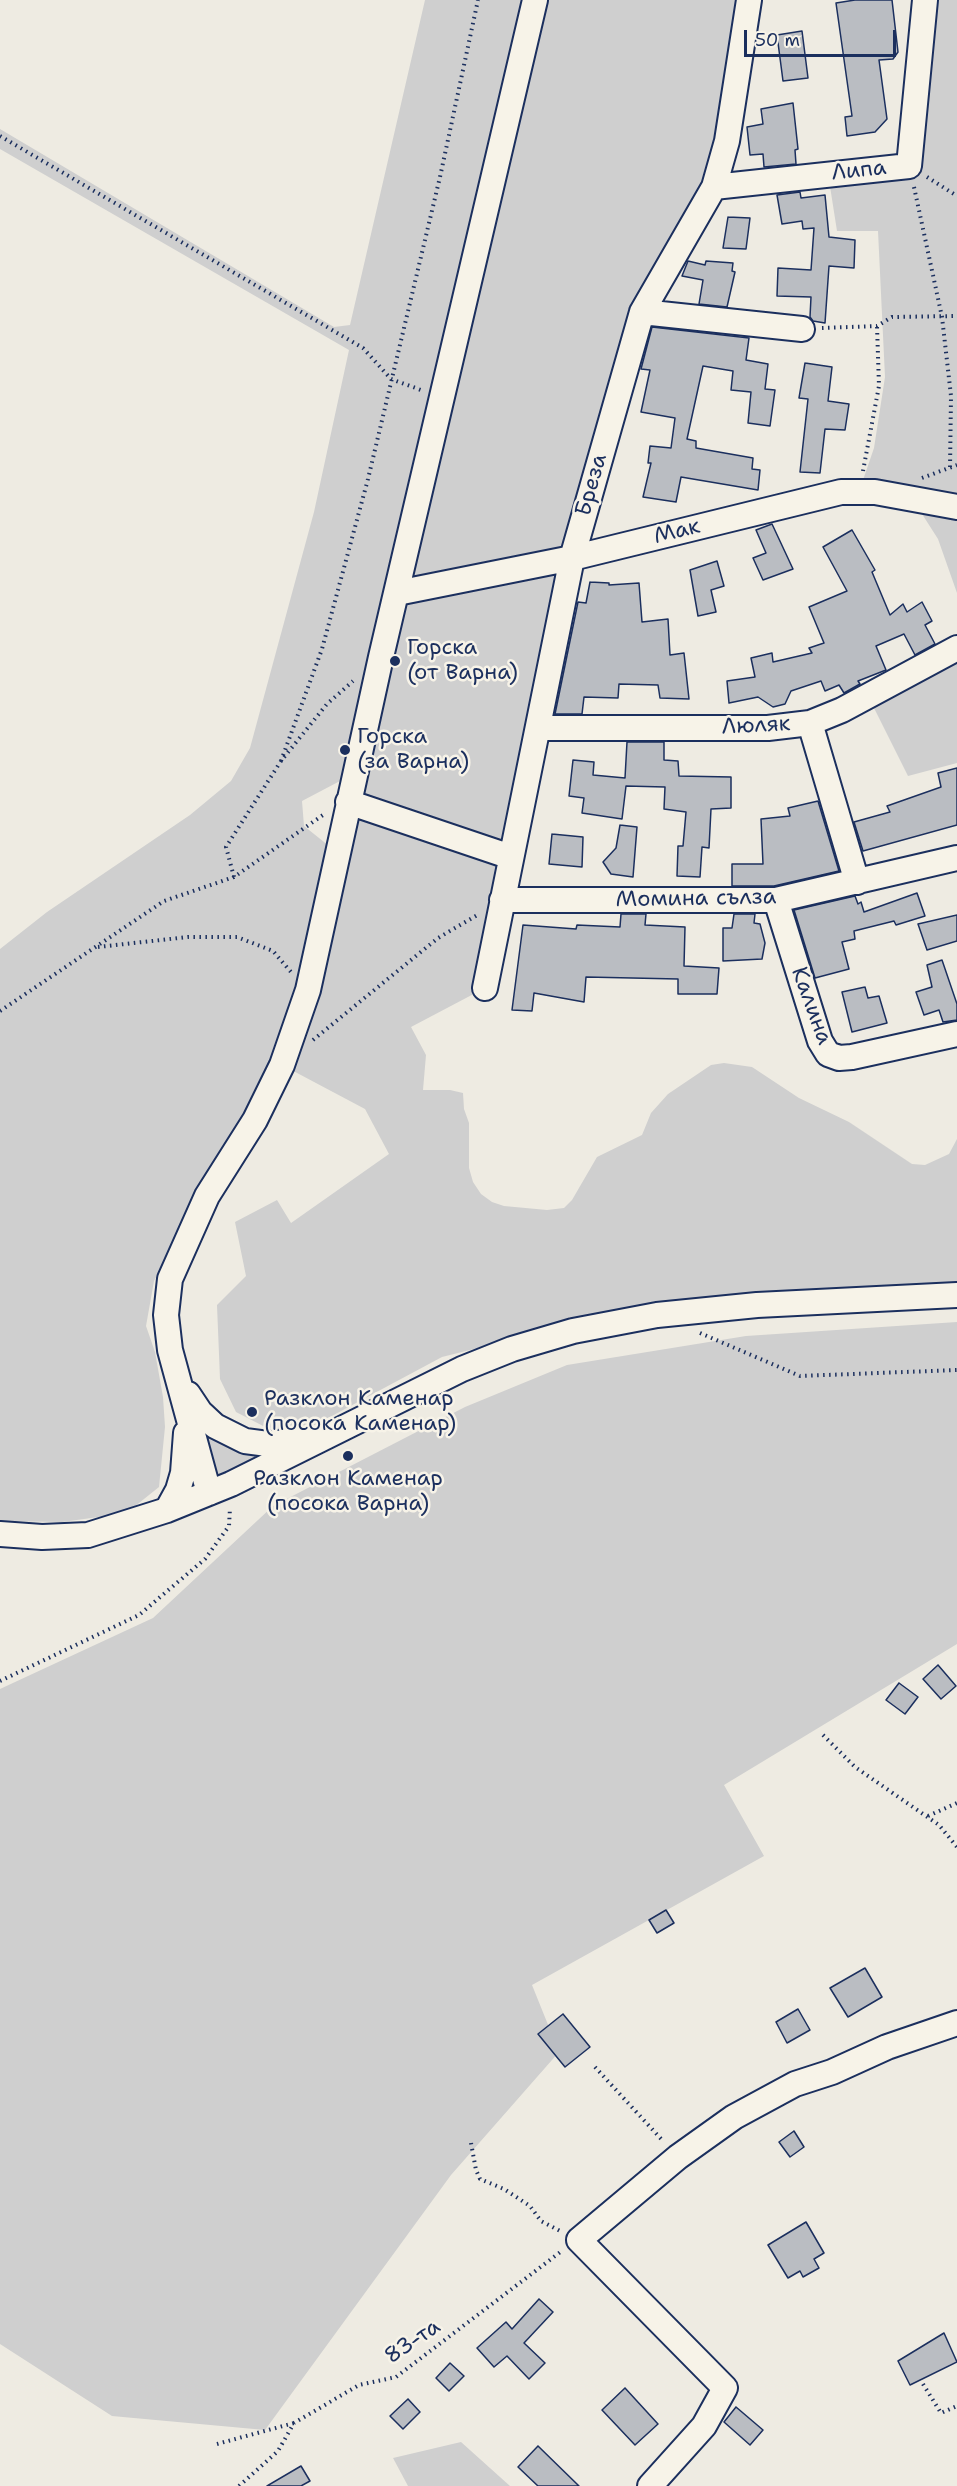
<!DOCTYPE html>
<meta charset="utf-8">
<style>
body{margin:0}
#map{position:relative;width:957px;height:2486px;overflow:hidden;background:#eeebe2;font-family:"Shantell Sans",sans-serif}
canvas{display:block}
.scale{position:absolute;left:744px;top:30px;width:152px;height:27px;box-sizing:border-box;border:3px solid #1b2f5e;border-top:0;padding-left:8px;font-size:18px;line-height:21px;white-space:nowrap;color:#1b2f5e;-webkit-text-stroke:4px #f7f3e8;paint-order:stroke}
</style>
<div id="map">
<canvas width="957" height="2486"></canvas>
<div class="scale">50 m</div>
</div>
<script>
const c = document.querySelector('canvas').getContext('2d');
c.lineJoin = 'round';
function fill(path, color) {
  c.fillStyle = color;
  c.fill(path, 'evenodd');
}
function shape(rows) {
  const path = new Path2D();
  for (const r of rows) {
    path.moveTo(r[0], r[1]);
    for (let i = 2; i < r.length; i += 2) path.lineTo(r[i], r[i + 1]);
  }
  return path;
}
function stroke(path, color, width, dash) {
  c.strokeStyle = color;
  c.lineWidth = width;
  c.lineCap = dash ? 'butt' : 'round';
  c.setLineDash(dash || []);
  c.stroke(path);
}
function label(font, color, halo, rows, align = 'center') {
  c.font = font + ' "Shantell Sans",sans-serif';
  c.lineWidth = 5;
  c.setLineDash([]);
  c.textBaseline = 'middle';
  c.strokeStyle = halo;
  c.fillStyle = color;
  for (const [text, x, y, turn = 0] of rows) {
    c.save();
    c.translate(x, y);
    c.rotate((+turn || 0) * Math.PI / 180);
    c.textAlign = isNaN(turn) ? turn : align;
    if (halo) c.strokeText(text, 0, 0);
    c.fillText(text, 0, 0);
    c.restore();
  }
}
const green = shape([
 [425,0,524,0,340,781,302,801,304,826,329,846,311,933,269,1077,192,1208,154,1281,146,1326,155,1352,163,1397,165,1427,159,1487,134,1507,106,1516,62,1522,0,1521,0,949,47,912,190,815,231,781,250,748,314,512,349,350,0,149,0,129,334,327,350,325],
 [534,0,744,0,714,187,637,324,485,988,411,1027,426,1055,423,1090,450,1090,463,1093,464,1109,469,1123,469,1168,473,1182,481,1194,492,1202,504,1206,547,1210,564,1208,572,1200,597,1157,642,1135,651,1113,668,1094,711,1065,724,1063,752,1067,799,1098,849,1122,912,1164,925,1165,949,1154,957,1139,957,1283,662,1302,442,1357,315,1425,269,1429,236,1412,220,1379,217,1305,246,1276,235,1222,277,1200,291,1223,389,1154,365,1109,282,1065],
 [930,0,957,0,957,593,938,539,908,492,862,483,874,448,885,377,878,231,837,231,829,180,905,170],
 [957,657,957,763,908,776,872,704],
 [957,1322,957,1644,724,1785,764,1856,532,1985,559,2052,451,2175,265,2430,112,2416,0,2344,0,1689,153,1618,273,1506,465,1407,567,1365,746,1336],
 [215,1426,317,1439,231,1484,178,1490,186,1434],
 [461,2442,510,2486,408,2486,393,2458]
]);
const building = shape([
 [855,0,892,0,898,52,893,59,879,60,887,119,875,132,847,136,845,117,852,116,836,3,855,0],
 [802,31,808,78,783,81,777,35,802,31],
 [793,103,798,149,795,150,796,164,764,167,763,154,750,155,747,127,763,124,761,109,793,103],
 [800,192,801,198,825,195,829,237,855,240,854,268,829,266,825,323,813,321,810,317,811,297,777,296,778,268,811,270,814,228,803,229,802,221,782,224,777,195,800,192],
 [728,217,750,218,746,249,723,248,728,217],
 [688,261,705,265,706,261,733,263,732,271,735,272,727,307,699,304,703,280,682,276,688,261],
 [652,327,749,338,746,360,768,364,765,389,775,390,770,426,748,423,751,392,731,390,733,371,703,366,687,439,696,441,696,448,753,458,752,469,760,470,758,490,681,477,676,502,643,497,651,463,648,463,650,446,671,448,675,418,641,412,650,370,641,369,652,327],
 [805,363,832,367,828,401,849,404,845,430,825,429,820,473,800,472,808,399,799,398,805,363],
 [772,524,793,569,763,580,753,558,766,553,756,530,772,524],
 [852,530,875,570,872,572,890,615,903,604,907,612,922,602,932,621,925,625,935,644,915,655,904,634,876,646,886,670,858,681,860,684,844,693,839,685,825,691,821,681,791,691,785,704,773,707,758,697,729,703,727,681,755,677,751,658,772,653,773,662,812,653,809,648,824,643,809,607,847,591,823,547,852,530],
 [717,561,724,586,711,590,716,612,698,616,690,570,717,561],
 [590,582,609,583,609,585,639,583,642,622,668,619,670,655,684,653,689,699,660,698,658,685,619,684,618,698,584,697,582,714,555,714,578,602,586,603,590,582],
 [627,742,664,742,664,760,678,761,679,776,731,777,731,808,711,809,709,848,702,847,700,877,677,876,678,846,683,846,686,812,664,809,665,787,626,786,622,819,582,813,584,798,569,796,573,760,594,762,593,775,625,778,627,742],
 [957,768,957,825,863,851,854,822,890,812,887,806,941,787,938,773,957,768],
 [818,801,839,871,774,886,732,886,732,864,763,864,761,819,790,816,788,808,818,801],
 [620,825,637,827,633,877,611,874,603,862,616,848,620,825],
 [552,834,583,837,582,867,549,864,552,834],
 [917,893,925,916,896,925,894,921,854,931,855,939,842,942,849,969,815,978,794,910,855,896,858,904,861,902,864,912,917,893],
 [621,914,646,914,645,925,685,927,684,966,719,968,717,994,678,994,678,979,586,977,584,1002,534,993,532,1011,512,1010,523,925,576,929,577,925,620,927,621,914],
 [734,914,755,914,754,923,760,924,765,943,762,959,723,961,723,928,732,928,734,914],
 [957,915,957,941,927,950,918,924,957,915],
 [942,960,957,1004,957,1020,943,1022,939,1010,924,1015,916,992,932,987,927,965,942,960],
 [865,987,868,998,879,996,887,1023,852,1032,842,992,865,987],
 [938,1665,956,1686,941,1699,923,1679,938,1665],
 [899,1683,918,1697,905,1714,886,1700,899,1683],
 [666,1910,674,1923,657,1933,649,1920,666,1910],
 [865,1968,882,1997,848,2017,830,1988,865,1968],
 [798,2009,810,2030,787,2043,776,2022,798,2009],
 [563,2014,590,2047,565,2067,538,2034,563,2014],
 [794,2131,804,2147,790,2157,779,2142,794,2131],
 [806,2222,824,2253,814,2259,819,2268,803,2277,800,2271,788,2278,768,2245,806,2222],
 [539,2299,553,2312,524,2343,545,2363,529,2379,507,2356,494,2367,477,2348,506,2322,512,2329,539,2299],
 [944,2333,957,2362,910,2385,898,2361,944,2333],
 [450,2363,464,2376,449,2391,436,2378,450,2363],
 [625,2388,658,2424,635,2445,602,2410,625,2388],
 [408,2399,420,2412,403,2429,390,2416,408,2399],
 [736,2407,763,2430,750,2445,724,2422,736,2407],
 [538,2446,579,2486,538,2486,518,2467,538,2446],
 [301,2466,310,2481,301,2486,267,2486,301,2466]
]);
const path = shape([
 [0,136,363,348,391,379,421,390],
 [927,177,957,196],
 [914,187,942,317,951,396,950,469],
 [822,328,877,326,892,317,957,316],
 [863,471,879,386,877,326],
 [922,478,957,465],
 [281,761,322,649,368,479,440,177,478,0],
 [234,877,226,847,281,761,327,704,353,681],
 [98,947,188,937,237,937,273,951,291,972],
 [0,1011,164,901,234,877,323,815],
 [313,1040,438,938,479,914],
 [700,1333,800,1376,957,1370],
 [0,1681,139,1615,205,1559,229,1526,230,1508],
 [823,1735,855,1767,939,1825,957,1847],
 [928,1816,957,1803],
 [595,2067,663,2141],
 [471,2143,476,2170,480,2179,504,2189,530,2206,541,2221,562,2232],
 [923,2384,941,2413,957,2406],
 [217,2444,294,2423],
 [239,2486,278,2451,294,2423,359,2385,396,2377,563,2250]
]);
const minor = shape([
 [714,187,909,166,925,0],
 [642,312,802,329],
 [397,593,572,558,841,492,875,492,957,507],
 [810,723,857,882],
 [538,728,768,728,810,723,842,710,957,648],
 [348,802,511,857],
 [502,900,776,900,957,858],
 [776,900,820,1041,828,1054,839,1058,852,1057,957,1034],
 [485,988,572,558,642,312,714,187,727,141,749,0],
 [188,1394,200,1412,215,1426,245,1441,268,1444,305,1440],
 [209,1493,170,1350,166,1315,170,1279,207,1196,255,1120,282,1065,308,990,381,657,535,0],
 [167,1510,178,1490,183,1473,186,1433],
 [0,1534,42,1537,88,1535,167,1510,231,1484,462,1369,512,1349,573,1331,657,1315,757,1305,957,1295],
 [650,2486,704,2426,725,2388,579,2240,678,2157,734,2117,795,2084,832,2072,887,2047,957,2023]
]);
const markers = [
 [395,661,6,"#1b2f5e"],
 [345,750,6,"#1b2f5e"],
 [252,1412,6,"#1b2f5e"],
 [348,1456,6,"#1b2f5e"]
];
const streetNames = [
 ["Липа",859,171,-6],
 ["Бреза",592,485,-74],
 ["Мак",677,532,-14],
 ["Люляк",756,726,-3],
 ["Момина сълза",696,899,-1],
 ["Калина",811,1006,70],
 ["83-та",413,2342,-34]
];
const poiNames = [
 ["Горска",407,648],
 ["(от Варна)",407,673],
 ["Горска",357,737],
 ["(за Варна)",357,762],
 ["Разклон Каменар",264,1399],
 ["(посока Каменар)",264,1424],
 ["Разклон Каменар",348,1479,"center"],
 ["(посока Варна)",348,1504,"center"]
];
fill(green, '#cfcfcf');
fill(building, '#babdc2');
stroke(building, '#1b2f5e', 1.5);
stroke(minor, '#1b2f5e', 28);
stroke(path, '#1b2f5e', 4, [1.5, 4.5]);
stroke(minor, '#f7f3e8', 24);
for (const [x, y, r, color] of markers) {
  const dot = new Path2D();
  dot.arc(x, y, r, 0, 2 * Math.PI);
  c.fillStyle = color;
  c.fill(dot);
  stroke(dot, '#f7f3e8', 2);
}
label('22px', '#1b2f5e', '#f7f3e8', streetNames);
label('22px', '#1b2f5e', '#f7f3e8', poiNames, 'left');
</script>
